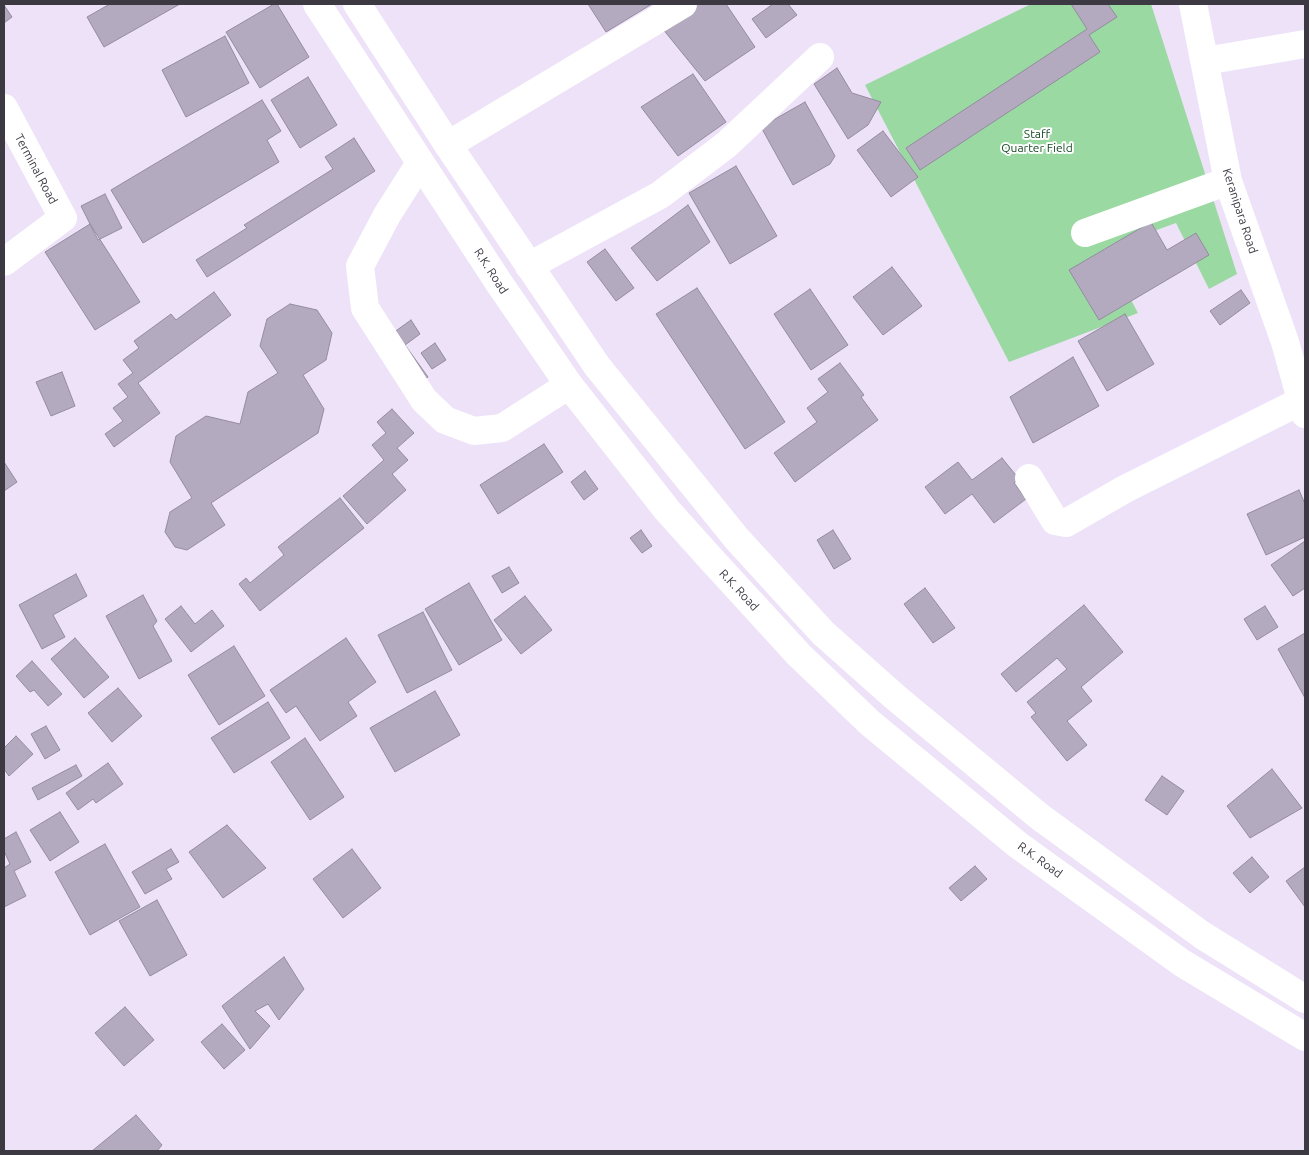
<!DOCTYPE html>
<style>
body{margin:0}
#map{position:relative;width:1309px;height:1155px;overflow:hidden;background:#ede2f8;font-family:Ubuntu,sans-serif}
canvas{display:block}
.frame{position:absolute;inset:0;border:5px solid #3d3942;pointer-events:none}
</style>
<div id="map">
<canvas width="1309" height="1155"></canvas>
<div class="frame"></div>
</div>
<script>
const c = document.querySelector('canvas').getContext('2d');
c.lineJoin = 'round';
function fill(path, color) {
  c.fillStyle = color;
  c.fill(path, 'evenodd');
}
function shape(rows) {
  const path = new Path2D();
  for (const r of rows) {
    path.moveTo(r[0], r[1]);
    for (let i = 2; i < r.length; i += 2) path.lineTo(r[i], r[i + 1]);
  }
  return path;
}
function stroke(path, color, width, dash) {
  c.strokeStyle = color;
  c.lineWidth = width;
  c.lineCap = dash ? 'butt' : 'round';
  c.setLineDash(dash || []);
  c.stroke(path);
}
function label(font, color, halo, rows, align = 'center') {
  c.font = font + ' Ubuntu,sans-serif';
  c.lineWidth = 4;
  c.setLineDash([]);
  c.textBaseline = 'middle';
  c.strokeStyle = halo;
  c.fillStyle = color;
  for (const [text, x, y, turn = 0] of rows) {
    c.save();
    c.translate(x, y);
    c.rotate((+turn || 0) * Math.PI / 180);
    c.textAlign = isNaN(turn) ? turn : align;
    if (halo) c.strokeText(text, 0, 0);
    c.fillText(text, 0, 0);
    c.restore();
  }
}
const green = shape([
 [1031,4,1151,4,1237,274,1209,289,1176,223,1104,249,1138,313,1009,362,865,85]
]);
const building = shape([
 [110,4,180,4,104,47,87,17,110,4],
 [274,4,277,4,309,57,260,88,226,32,274,4],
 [588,4,652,4,606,32,588,4],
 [698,4,726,4,755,47,705,81,662,28,698,4],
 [773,4,788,4,797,15,766,38,752,19,773,4],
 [1071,4,1108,4,1117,17,1089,35,1100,52,920,170,906,148,1087,29,1071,4],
 [4,5,12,17,4,23,4,5],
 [225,36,249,83,186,117,162,70,225,36],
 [837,68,852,93,881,102,868,125,848,139,814,84,837,68],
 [693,74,726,122,678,156,641,107,693,74],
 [308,77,337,125,300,148,271,100,308,77],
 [262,100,281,131,267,140,279,162,143,243,111,190,262,100],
 [805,102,835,156,830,164,793,185,761,127,805,102],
 [883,131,918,177,891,197,857,150,883,131],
 [354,138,375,171,207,277,196,260,247,228,244,225,333,169,325,157,354,138],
 [736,166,777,236,730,264,689,193,736,166],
 [105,194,122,228,98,240,81,206,105,194],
 [688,205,710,242,657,281,631,248,688,205],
 [1151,222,1167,250,1196,233,1209,255,1099,320,1069,270,1151,222],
 [90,224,140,302,95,330,45,252,90,224],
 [605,249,634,288,616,301,587,262,605,249],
 [892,267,922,306,883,335,853,297,892,267],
 [697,288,785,422,745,449,656,314,697,288],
 [810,289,848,345,811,370,774,314,810,289],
 [1241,290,1250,303,1220,325,1210,311,1241,290],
 [214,292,231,315,138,383,160,413,114,447,105,434,123,421,113,408,128,397,118,384,133,373,123,360,139,348,134,341,171,314,176,320,214,292],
 [290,304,317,310,332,333,326,360,303,375,324,409,318,433,211,503,225,525,187,550,175,547,165,532,170,512,192,498,170,462,176,436,206,416,240,424,248,392,278,373,260,346,267,319,290,304],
 [1125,314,1154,364,1107,391,1078,341,1125,314],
 [411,320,420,334,405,345,428,377,412,388,379,343,411,320],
 [435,343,446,360,432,369,421,353,435,343],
 [1073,357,1099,406,1033,443,1010,397,1073,357],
 [840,363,864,395,861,397,878,420,795,482,774,453,817,422,807,408,828,392,818,379,840,363],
 [62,372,75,406,51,416,36,382,62,372],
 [392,409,414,433,397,448,408,460,392,474,406,490,367,524,343,496,384,460,372,445,386,433,377,422,392,409],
 [544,444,563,472,498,514,480,485,544,444],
 [1002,458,1019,479,1014,483,1026,499,994,523,972,494,945,514,925,487,958,462,972,480,1002,458],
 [4,462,17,482,4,491,4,462],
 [585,471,598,489,584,500,571,482,585,471],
 [1299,490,1305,504,1305,537,1266,555,1247,514,1299,490],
 [340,498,364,528,260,611,239,584,246,578,250,583,284,555,278,547,340,498],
 [641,530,652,546,642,553,630,538,641,530],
 [833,530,851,559,834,569,817,540,833,530],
 [1305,541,1305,588,1293,596,1271,565,1305,541],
 [509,567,519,583,502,593,492,576,509,567],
 [76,574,87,596,53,615,65,637,42,649,19,605,76,574],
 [469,583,502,640,459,665,425,609,469,583],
 [925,588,955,628,933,643,904,604,925,588],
 [143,595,157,621,153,626,172,661,139,679,106,616,143,595],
 [525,596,552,630,521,654,494,620,525,596],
 [1084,605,1123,652,1081,687,1092,701,1067,721,1087,745,1067,761,1031,717,1036,713,1027,702,1067,669,1057,658,1016,692,1001,674,1084,605],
 [181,606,195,624,212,610,224,626,191,652,165,619,181,606],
 [1265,606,1278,627,1257,640,1244,619,1265,606],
 [423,612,452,670,407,693,378,635,423,612],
 [1305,633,1305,698,1278,649,1305,633],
 [75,638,109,677,84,698,51,659,75,638],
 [346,638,376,682,348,702,357,716,320,741,296,706,286,713,270,690,346,638],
 [234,646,265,696,219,725,188,675,234,646],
 [32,661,62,694,48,706,34,690,30,692,16,676,32,661],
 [118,688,142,716,112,742,88,713,118,688],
 [435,691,460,735,395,772,370,728,435,691],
 [268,702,290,738,234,773,211,738,268,702],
 [46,726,60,750,45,759,31,734,46,726],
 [16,736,33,754,9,776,4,769,4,748,16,736],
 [305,738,344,797,310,820,271,762,305,738],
 [108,763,123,784,96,803,93,799,78,810,66,793,108,763],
 [76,765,82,776,38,800,32,788,76,765],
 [1272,769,1302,808,1250,838,1227,806,1272,769],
 [1162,776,1184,791,1167,815,1145,800,1162,776],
 [60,812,79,842,50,861,30,830,60,812],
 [227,825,266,868,223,898,189,852,227,825],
 [16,832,31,862,14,871,26,896,4,907,4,868,10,864,4,851,4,839,16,832],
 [105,844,140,907,90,935,55,872,105,844],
 [171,849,179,862,166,869,172,879,145,894,132,872,171,849],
 [352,849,381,888,343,918,313,879,352,849],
 [1252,857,1269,877,1250,893,1233,873,1252,857],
 [975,866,987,879,961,901,949,888,975,866],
 [1305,867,1305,907,1286,881,1305,867],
 [157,900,187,955,150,976,119,921,157,900],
 [284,957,304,989,279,1020,268,1004,255,1011,270,1026,250,1049,222,1006,284,957],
 [125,1007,154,1040,124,1066,95,1033,125,1007],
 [222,1024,245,1050,224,1069,201,1042,222,1024],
 [136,1115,162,1145,157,1151,92,1151,136,1115]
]);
const minor = shape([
 [1193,4,1228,181,1285,342,1305,414],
 [1205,61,1305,44],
 [4,108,63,218,4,262],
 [448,145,683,4],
 [420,163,387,215,360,266,365,308,424,400,445,420,474,431,502,428,569,385],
 [1085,233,1228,181],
 [529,266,660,195,726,145,820,57],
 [1029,478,1055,521,1066,523,1125,489,1301,401]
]);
const highway = shape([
 [317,4,499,283,569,385,667,510,711,559,799,655,870,723,1018,845,1182,963,1305,1037],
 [357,4,448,145,597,366,737,539,823,633,895,697,1040,817,1202,935,1305,999]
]);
const parkNames = [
 ["Staff",1037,134],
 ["Quarter Field",1037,148]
];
const streetNames = [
 ["Terminal Road",36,169,62],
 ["Keranipara Road",1240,211,72],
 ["R.K. Road",491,271,57],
 ["R.K. Road",739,590,47],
 ["R.K. Road",1040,860,36]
];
fill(green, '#9bd9a3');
fill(building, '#b4aabf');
stroke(building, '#948b9f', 1);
stroke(minor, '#fff', 28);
stroke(highway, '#fff', 28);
label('12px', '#164922', '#fff', parkNames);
label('12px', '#3d3942', '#fff', streetNames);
</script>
